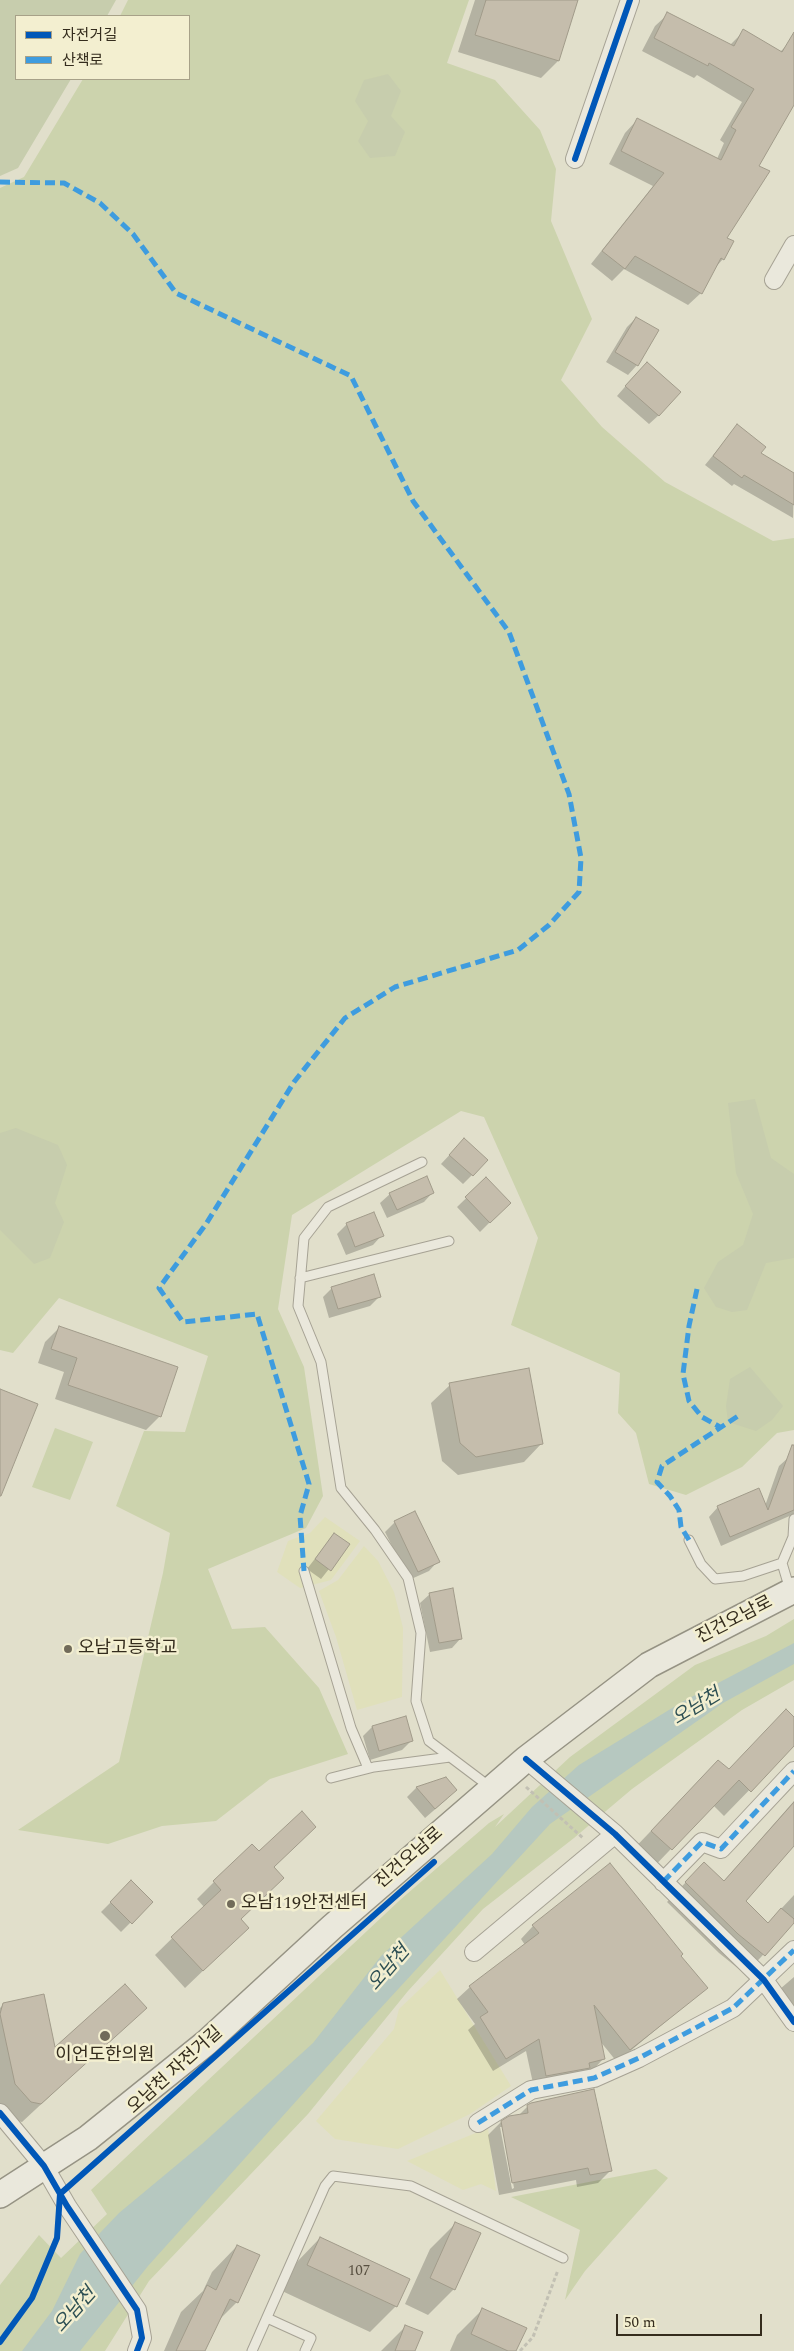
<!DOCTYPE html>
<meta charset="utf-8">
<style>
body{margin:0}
#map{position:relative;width:794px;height:2351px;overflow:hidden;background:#e1dfcb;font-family:Spectral,"Noto Sans KR",serif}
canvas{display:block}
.legend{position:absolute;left:15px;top:15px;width:175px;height:65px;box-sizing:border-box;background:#f3efd0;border:1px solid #a7a188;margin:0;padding:6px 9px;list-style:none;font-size:15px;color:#342c1d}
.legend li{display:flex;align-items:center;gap:10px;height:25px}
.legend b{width:25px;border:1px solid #a7a188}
.scale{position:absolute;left:616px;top:2314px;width:146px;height:22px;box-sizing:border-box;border:2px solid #342c1d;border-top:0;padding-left:6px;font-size:15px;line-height:18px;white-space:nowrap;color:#342c1d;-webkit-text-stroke:4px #f3efd0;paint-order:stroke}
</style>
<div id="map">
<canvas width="794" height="2351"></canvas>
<ul class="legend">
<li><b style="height:6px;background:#0057b8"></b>자전거길</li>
<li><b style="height:6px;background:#3e9cdf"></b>산책로</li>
</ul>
<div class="scale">50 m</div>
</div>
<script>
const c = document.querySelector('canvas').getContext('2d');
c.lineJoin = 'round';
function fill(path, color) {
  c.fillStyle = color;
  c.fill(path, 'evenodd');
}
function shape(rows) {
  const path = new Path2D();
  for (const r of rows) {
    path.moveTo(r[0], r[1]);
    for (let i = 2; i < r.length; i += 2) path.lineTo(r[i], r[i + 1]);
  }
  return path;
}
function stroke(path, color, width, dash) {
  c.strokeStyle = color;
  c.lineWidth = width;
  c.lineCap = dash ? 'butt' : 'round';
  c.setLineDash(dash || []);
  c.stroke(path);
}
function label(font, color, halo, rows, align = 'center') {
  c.font = font + ' Spectral,"Noto Sans KR",serif';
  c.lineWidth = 5;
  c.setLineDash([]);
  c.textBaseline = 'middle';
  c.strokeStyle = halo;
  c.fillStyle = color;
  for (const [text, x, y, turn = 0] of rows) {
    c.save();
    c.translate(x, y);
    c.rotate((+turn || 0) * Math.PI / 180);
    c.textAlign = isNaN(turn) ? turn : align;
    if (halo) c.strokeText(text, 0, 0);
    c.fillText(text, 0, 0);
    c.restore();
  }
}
const farmland = shape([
 [325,1517,360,1541,331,1580,300,1588,277,1572,288,1541,310,1533],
 [364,1546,378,1561,394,1592,403,1628,402,1697,357,1710,336,1637,319,1591,338,1580],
 [440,1970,511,2086,470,2114,398,2149,335,2139,316,2121,394,2029,399,2009],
 [488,2128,496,2191,481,2184,463,2190,407,2161]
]);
const green = shape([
 [128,0,469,0,447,63,495,80,540,130,556,169,551,221,592,319,561,380,602,427,665,482,773,541,794,538,794,1430,777,1433,742,1467,686,1495,649,1484,636,1433,618,1413,620,1373,511,1325,538,1238,484,1117,461,1111,292,1215,278,1309,304,1367,323,1496,306,1528,208,1569,232,1629,265,1627,319,1688,348,1754,270,1779,216,1821,162,1826,108,1844,18,1830,119,1762,163,1573,170,1533,116,1506,144,1431,185,1432,208,1356,59,1298,13,1353,0,1350,0,188,24,177,83,79,189,79,189,16,120,16],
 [55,1428,93,1442,70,1500,32,1487],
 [794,1619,794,1680,742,1710,632,1789,574,1838,483,1909,408,1991,308,2114,149,2281,105,2351,0,2351,0,2285,39,2235,61,2258,107,2214,91,2190,400,1900,489,1823,504,1814,495,1827,570,1757,695,1665,766,1636],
 [656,2169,668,2178,585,2271,565,2300,580,2230,511,2197]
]);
const cemetery = shape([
 [0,0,116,0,107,16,16,16,16,79,71,79,18,168,0,176],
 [388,74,401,91,391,116,405,132,395,156,370,158,358,141,368,121,355,101,364,80],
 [755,1099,771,1158,794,1174,794,1258,766,1263,747,1310,732,1312,716,1307,704,1288,718,1262,743,1245,753,1214,736,1173,728,1103],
 [16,1128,58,1145,67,1165,55,1203,64,1222,50,1258,34,1264,0,1230,0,1133],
 [750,1367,783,1406,772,1420,756,1431,728,1422,726,1406,730,1379]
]);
const water = shape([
 [794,1643,794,1664,723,1703,550,1824,343,2049,148,2266,80,2351,22,2351,52,2311,80,2254,119,2213,202,2144,313,2043,381,1956,492,1854,532,1807,579,1765,682,1702]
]);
const shadow = shape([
 [475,0,577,0,558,61,541,78,458,52],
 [668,14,730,45,744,31,780,52,787,45,794,49,794,102,757,167,725,238,723,259,714,269,701,293,688,305,624,269,612,281,591,264,653,186,609,164,625,133,637,120,717,159,724,143,720,140,742,102,697,75,694,78,642,51,655,26],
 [636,318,637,365,628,375,606,362,627,327],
 [637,373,659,415,649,424,617,396],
 [737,426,759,453,794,474,793,518,734,484,732,486,705,465],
 [455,1149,472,1175,463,1184,441,1164],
 [486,1179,509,1203,480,1232,457,1207],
 [433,1192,424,1202,387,1218,380,1203,390,1194],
 [347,1224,382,1235,373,1245,346,1255,337,1234],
 [332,1288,379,1297,370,1306,329,1318,323,1297],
 [59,1328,160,1416,146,1430,55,1399,64,1372,38,1363,45,1342],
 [450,1385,542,1443,524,1462,458,1475,442,1461,431,1403],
 [789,1457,794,1459,794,1514,721,1546,709,1517,718,1507,765,1506,779,1466],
 [395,1522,438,1561,429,1571,409,1580,385,1532],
 [334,1534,348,1545,321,1579,307,1569],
 [430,1594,461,1638,452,1648,430,1652,420,1603],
 [794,1719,794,1744,724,1816,713,1805,646,1875,626,1857,693,1787,728,1770],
 [372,1727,411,1741,402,1750,370,1760,363,1736],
 [446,1778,447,1799,425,1818,407,1797,416,1788],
 [794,1801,794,1844,744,1901,767,1924,794,1895,794,1922,745,1974,719,1953,667,1902,704,1863,723,1882],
 [272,1868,240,1920,230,1945,185,1988,155,1955,204,1907,197,1899,214,1882],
 [131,1882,151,1902,121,1932,101,1912],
 [533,1926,680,1956,706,1988,617,2062,600,2041,603,2059,591,2072,534,2088,526,2051,493,2071,468,2030,475,2024,457,1999,470,1987,525,1945,521,1939],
 [794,1977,794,2008,780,1989],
 [4,2004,55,2049,145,2008,22,2122,13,2120,0,2106,0,2008],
 [528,2106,611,2170,598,2183,577,2187,576,2180,499,2195,488,2135,501,2122,518,2116],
 [500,2127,503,2127,514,2188,512,2189],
 [456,2223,454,2289,428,2315,405,2304,430,2249],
 [320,2238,396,2306,370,2332,282,2291,295,2264],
 [237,2246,237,2302,218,2321,204,2351,164,2351,181,2312,203,2291,212,2272],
 [483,2309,515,2351,450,2351,457,2335],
 [405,2327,414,2351,381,2351]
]);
const building = shape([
 [486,0,578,0,559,61,475,35,486,0],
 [667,12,734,46,743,29,782,52,794,32,794,105,759,166,770,171,727,238,734,241,724,260,721,258,702,294,635,256,625,269,602,251,664,173,621,151,637,118,721,160,736,130,731,127,754,89,709,63,708,66,654,38,667,12],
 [636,317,659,330,638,366,615,352,636,317],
 [647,362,681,392,659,416,625,386,647,362],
 [737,424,766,447,761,453,794,473,794,505,744,475,742,478,713,456,737,424],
 [464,1138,488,1160,473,1176,449,1155,464,1138],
 [427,1176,434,1193,397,1210,389,1193,427,1176],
 [486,1177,511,1203,490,1223,465,1197,486,1177],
 [374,1212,384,1236,355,1247,346,1223,374,1212],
 [374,1274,381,1297,338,1309,331,1287,374,1274],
 [59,1326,178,1367,161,1417,68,1385,77,1358,51,1349,59,1326],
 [529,1368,543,1444,476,1457,460,1443,449,1383,529,1368],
 [0,1389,38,1404,1,1496,0,1496,0,1389],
 [792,1445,794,1445,794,1510,730,1537,717,1506,759,1488,768,1510,792,1445],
 [415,1511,440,1562,418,1572,394,1521,415,1511],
 [334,1533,350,1544,331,1571,315,1559,334,1533],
 [453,1588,462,1639,439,1643,429,1593,453,1588],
 [786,1709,794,1717,794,1746,751,1792,739,1780,672,1850,651,1831,718,1760,729,1769,786,1709],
 [406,1716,413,1741,379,1751,372,1726,406,1716],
 [446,1777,457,1790,435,1809,416,1787,446,1777],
 [794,1802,794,1846,746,1901,768,1923,781,1908,794,1919,794,1923,765,1956,738,1934,685,1882,704,1862,724,1881,794,1802],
 [302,1811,316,1827,274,1867,284,1878,241,1919,249,1928,203,1971,171,1937,221,1890,213,1881,252,1844,259,1851,302,1811],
 [610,1863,683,1954,681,1956,708,1988,630,2050,594,2005,605,2059,589,2063,590,2068,546,2076,539,2039,506,2059,480,2017,488,2012,469,1986,539,1933,532,1925,610,1863],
 [131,1880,153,1902,132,1924,110,1902,131,1880],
 [125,1984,147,2008,41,2104,31,2102,15,2084,0,2014,3,2003,44,1994,55,2047,125,1984],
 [594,2089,612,2171,590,2175,588,2168,512,2183,501,2121,509,2116,528,2113,527,2105,531,2103,594,2089],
 [455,2222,481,2233,455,2290,430,2278,455,2222],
 [320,2237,410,2279,397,2307,307,2265,320,2237],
 [237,2245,260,2255,238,2303,230,2299,205,2351,176,2351,207,2285,216,2290,237,2245],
 [482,2308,527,2328,516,2351,508,2351,471,2334,482,2308],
 [405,2325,423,2332,415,2351,395,2351,405,2325]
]);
const path = shape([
 [526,1787,583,1838],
 [520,2351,533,2337,558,2270]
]);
const service = shape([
 [422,1162,328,1207,304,1238,298,1306,321,1362,341,1488,375,1530,408,1578,421,1633,416,1701,429,1741,490,1787],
 [300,1278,449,1241],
 [689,1540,701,1564,715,1579,743,1576,782,1563],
 [304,1571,351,1728,368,1768],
 [790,1590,782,1563,793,1537,794,1519],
 [331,1778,374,1767,450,1757],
 [267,2318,311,2338,305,2351],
 [252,2351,325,2186,333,2176,411,2186,563,2258]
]);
const minor = shape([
 [575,159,630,0],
 [774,280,794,245],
 [526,1759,615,1834,764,1980,794,2022],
 [663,1882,702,1842,721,1849,794,1771],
 [474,1952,615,1834],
 [0,2113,44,2166,67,2206,137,2310,142,2338,137,2351],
 [478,2123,531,2090,594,2078,639,2058,733,2008,794,1950]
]);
const secondary = shape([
 [0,2195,88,2138,206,2043,332,1927,526,1759,649,1665,794,1590]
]);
const quiet = shape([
 [0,182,64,183,100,203,133,234,176,293,351,376,413,501,509,632,569,794,581,858,579,892,549,925,518,950,395,987,345,1018,294,1082,206,1224,159,1288,183,1322,257,1314,309,1484,300,1516,304,1571],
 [697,1289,689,1326,683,1374,689,1401,702,1417,720,1427],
 [689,1540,681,1527,679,1510,670,1496,657,1482,662,1466,738,1416],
 [663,1882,702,1842,721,1849,794,1771],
 [478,2123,531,2090,594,2078,639,2058,733,2008,794,1950]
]);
const cycleway = shape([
 [575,159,630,0],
 [526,1759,615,1834,764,1980,794,2022],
 [0,2113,44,2166,67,2206,137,2310,142,2338,137,2351],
 [0,2342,32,2298,57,2238,60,2194,434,1862]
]);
const markers = [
 [68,1649,5,"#716b5a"],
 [231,1904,5,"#716b5a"],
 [105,2036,6,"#716b5a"]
];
const numberNames = [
 ["107",359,2272]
];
const streetNames = [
 ["진건오남로",735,1621,-27],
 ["진건오남로",410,1859,-41],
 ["오남천 자전거길",176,2071,-42]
];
const poiNames = [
 ["오남고등학교",78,1649],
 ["오남119안전센터",241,1904],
 ["이언도한의원",105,2056,"center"]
];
const waterNames = [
 ["오남천",697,1708,-31],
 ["오남천",390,1969,-49],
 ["오남천",76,2311,-48]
];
fill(farmland, '#e0e0bb');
fill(green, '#ccd3ad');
fill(cemetery, '#c7cdad');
fill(water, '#b6c8c0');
fill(shadow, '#0003');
fill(building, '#c5bdac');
stroke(building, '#a19b8a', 1);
stroke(service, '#a6a294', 11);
stroke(minor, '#a6a294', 20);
stroke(secondary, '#969384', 28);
stroke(path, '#c2c0b3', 3, [4, 2.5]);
stroke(service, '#eae8dc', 9);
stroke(minor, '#eae8dc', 18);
stroke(secondary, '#eae8dc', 25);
stroke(quiet, '#3e9cdf', 5, [10, 5]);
stroke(cycleway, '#0057b8', 6);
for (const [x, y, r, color] of markers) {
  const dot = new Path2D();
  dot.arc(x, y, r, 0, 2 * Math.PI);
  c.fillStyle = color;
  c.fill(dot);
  stroke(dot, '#f3efd0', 2);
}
label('15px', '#585041', null, numberNames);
label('18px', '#342c1d', '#f3efd0', streetNames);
label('18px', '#342c1d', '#f3efd0', poiNames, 'left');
label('italic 19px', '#2d4f53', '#f3efd0', waterNames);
</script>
